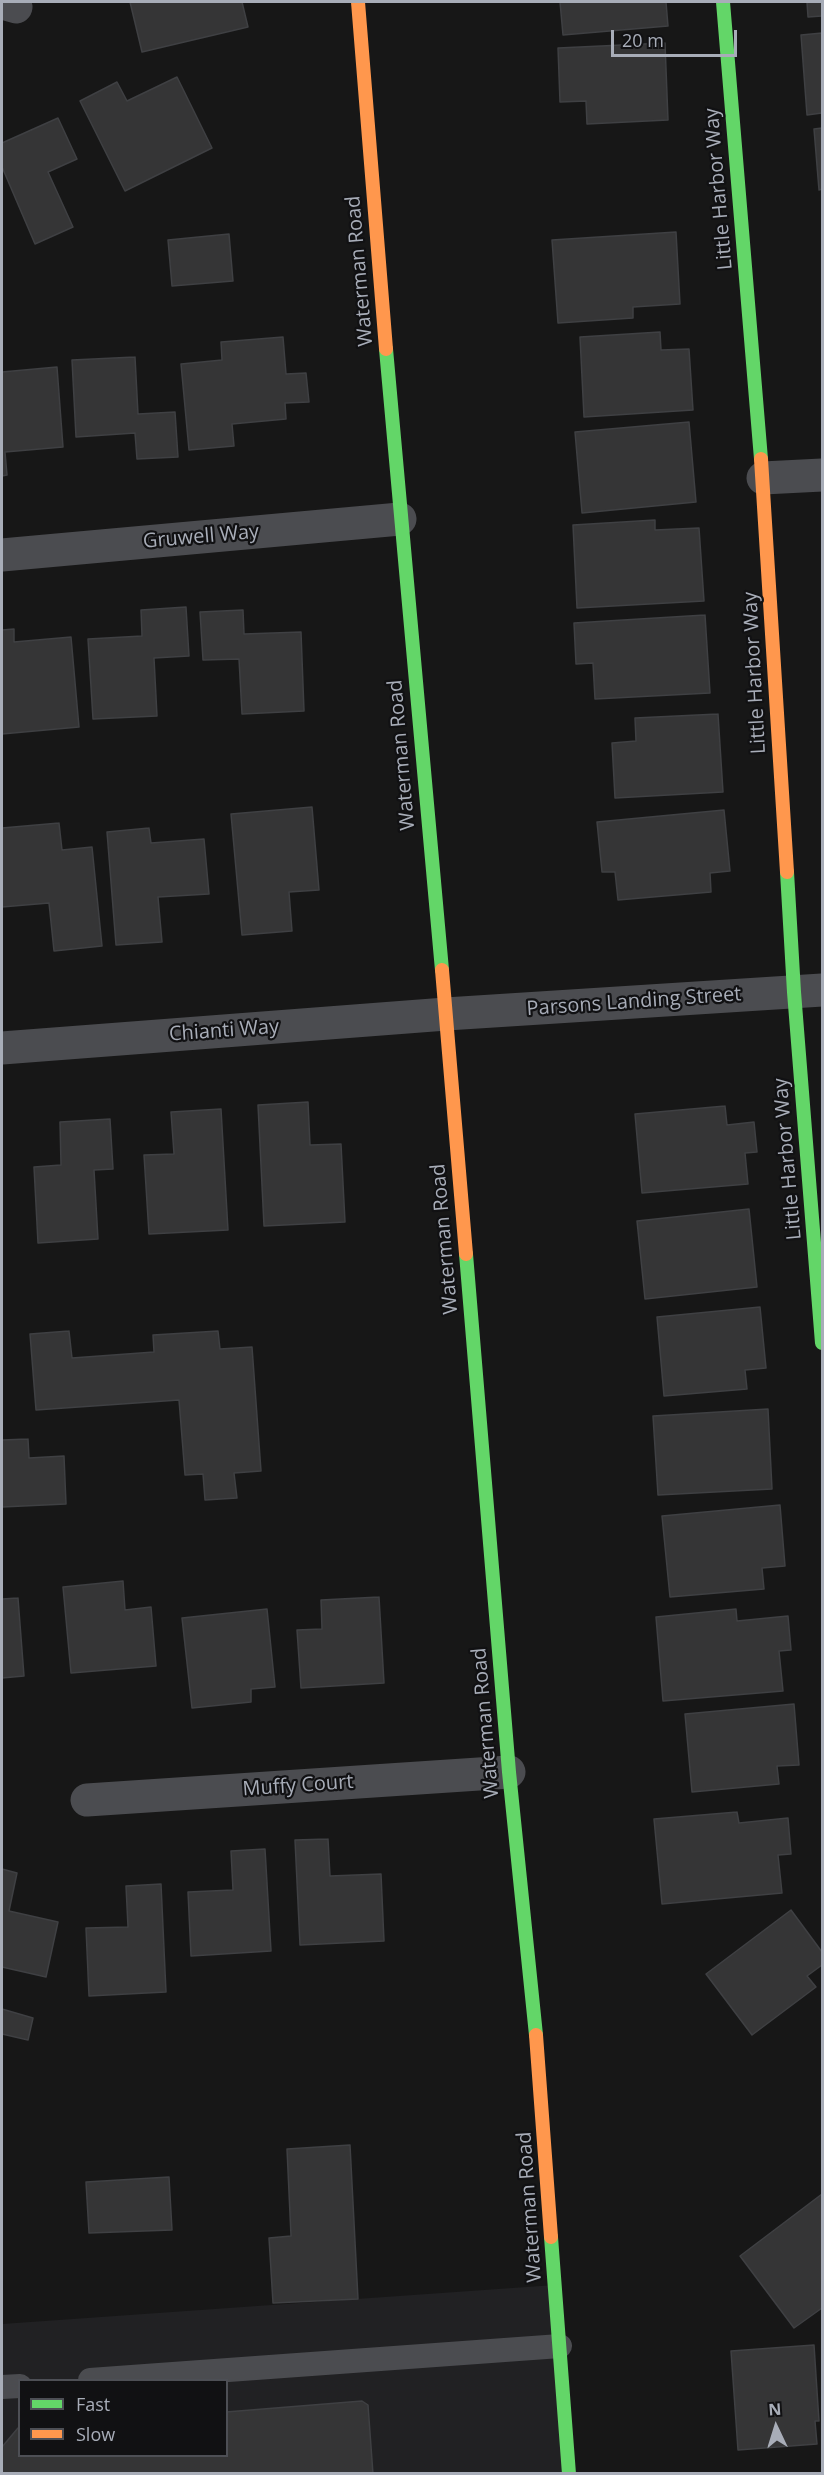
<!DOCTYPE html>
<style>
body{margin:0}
#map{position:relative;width:824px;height:2475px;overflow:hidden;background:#171717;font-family:"Open Sans",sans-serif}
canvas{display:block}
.frame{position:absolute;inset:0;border:3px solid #a8adb8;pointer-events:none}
.legend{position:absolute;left:18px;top:2379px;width:210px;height:78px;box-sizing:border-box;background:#111113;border:2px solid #4d4f55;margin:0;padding:8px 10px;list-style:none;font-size:18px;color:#a8adb8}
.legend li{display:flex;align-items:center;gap:12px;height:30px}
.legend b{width:30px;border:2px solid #4d4f55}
.north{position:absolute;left:746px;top:2397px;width:60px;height:60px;-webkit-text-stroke:4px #111113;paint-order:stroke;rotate:356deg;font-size:16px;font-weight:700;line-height:24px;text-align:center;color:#a8adb8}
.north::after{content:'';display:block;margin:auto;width:21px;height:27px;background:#a8adb8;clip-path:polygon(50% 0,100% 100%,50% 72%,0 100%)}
.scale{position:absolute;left:611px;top:30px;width:126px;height:27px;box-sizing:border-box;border:3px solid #a8adb8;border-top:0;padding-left:8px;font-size:18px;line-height:21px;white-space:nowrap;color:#a8adb8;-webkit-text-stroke:4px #111113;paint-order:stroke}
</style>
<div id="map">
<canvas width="824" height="2475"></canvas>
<div class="frame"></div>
<ul class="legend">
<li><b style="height:8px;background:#63d668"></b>Fast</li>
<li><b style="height:8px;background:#ff974d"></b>Slow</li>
</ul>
<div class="north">N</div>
<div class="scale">20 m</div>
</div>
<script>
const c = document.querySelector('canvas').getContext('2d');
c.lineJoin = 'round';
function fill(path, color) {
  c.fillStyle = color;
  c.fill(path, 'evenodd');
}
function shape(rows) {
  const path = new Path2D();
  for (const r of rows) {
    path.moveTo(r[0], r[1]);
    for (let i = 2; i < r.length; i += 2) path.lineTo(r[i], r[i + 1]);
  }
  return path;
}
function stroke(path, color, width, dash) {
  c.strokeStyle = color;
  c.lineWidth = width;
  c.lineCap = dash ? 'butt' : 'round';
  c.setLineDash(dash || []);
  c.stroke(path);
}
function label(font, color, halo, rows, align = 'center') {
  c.font = font + ' "Open Sans",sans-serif';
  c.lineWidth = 4.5;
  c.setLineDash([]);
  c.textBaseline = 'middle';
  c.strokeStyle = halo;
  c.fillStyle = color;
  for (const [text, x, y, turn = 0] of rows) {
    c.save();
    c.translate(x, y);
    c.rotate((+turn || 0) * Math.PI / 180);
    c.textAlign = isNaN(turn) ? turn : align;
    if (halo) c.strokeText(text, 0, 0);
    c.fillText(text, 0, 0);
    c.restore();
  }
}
const built = shape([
 [555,2285,569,2473,2,2474,2,2324],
 [20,2380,226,2380,226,2456,20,2456]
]);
const building = shape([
 [130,2,242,2,248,27,142,52,130,2],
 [560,2,666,2,668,26,563,35,560,2],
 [807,2,822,2,822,16,808,17,807,2],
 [822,33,822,113,807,115,801,35,822,33],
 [665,43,668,120,587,124,586,101,560,102,558,48,665,43],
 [177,77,212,148,125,191,80,101,117,82,127,101,177,77],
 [58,118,77,159,48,172,73,227,35,244,2,167,2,143,58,118],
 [822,128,822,189,819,190,814,129,822,128],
 [676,232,680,304,633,307,633,318,558,323,552,240,676,232],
 [229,234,233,281,172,286,168,240,229,234],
 [660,332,661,350,689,349,693,410,584,417,580,337,660,332],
 [283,337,286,374,306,373,309,402,285,403,286,419,232,424,234,446,189,450,181,364,222,360,221,342,283,337],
 [135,357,138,414,175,412,178,457,137,459,135,433,76,437,72,360,135,357],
 [57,367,63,447,5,452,7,475,2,476,2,372,57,367],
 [689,422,696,502,582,513,575,432,689,422],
 [655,520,655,530,699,528,704,601,577,608,573,525,655,520],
 [186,607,189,656,154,658,157,716,93,719,88,639,142,636,141,610,186,607],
 [243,610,244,634,301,632,304,711,242,714,239,659,203,660,200,612,243,610],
 [705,615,710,693,595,699,593,663,576,664,574,623,705,615],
 [14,629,14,642,71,637,79,727,2,734,2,630,14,629],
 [718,714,723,792,615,798,612,743,636,741,635,718,718,714],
 [312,807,319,890,289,892,292,931,242,935,231,814,312,807],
 [724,810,730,871,710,873,711,892,618,900,615,872,602,872,597,822,724,810],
 [59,823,62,850,92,847,102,946,54,951,49,903,2,907,2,828,59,823],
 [149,828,151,843,204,839,209,894,158,897,162,942,116,945,107,832,149,828],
 [308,1102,310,1145,341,1144,345,1222,264,1226,258,1105,308,1102],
 [725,1106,727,1125,754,1122,757,1152,745,1153,748,1184,642,1193,635,1114,725,1106],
 [221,1109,228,1230,149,1234,144,1155,174,1154,171,1112,221,1109],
 [110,1119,113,1169,94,1170,98,1239,38,1243,34,1167,61,1165,60,1122,110,1119],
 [749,1209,757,1287,645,1299,637,1221,749,1209],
 [760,1307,766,1368,745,1370,747,1389,664,1396,657,1317,760,1307],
 [69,1331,72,1358,154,1352,153,1335,218,1331,220,1349,252,1347,261,1471,234,1473,237,1498,205,1500,203,1474,185,1475,179,1400,36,1410,30,1334,69,1331],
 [768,1409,772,1489,658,1495,653,1416,768,1409],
 [28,1439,29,1458,64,1456,66,1504,2,1507,2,1440,28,1439],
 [780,1505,785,1566,762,1568,764,1589,670,1597,662,1516,780,1505],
 [123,1581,125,1610,151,1607,156,1666,71,1673,63,1587,123,1581],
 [379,1597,384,1683,301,1688,297,1630,322,1629,321,1600,379,1597],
 [18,1598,24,1676,2,1678,2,1599,18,1598],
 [267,1609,275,1687,251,1689,251,1702,192,1708,182,1618,267,1609],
 [736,1609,737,1621,788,1616,791,1650,779,1651,783,1691,663,1701,656,1617,736,1609],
 [794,1704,799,1765,777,1766,779,1784,692,1792,685,1714,794,1704],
 [737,1812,739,1823,788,1818,791,1854,778,1855,782,1893,662,1904,654,1819,737,1812],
 [328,1839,330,1876,381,1874,384,1941,300,1945,295,1840,328,1839],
 [265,1849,271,1951,191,1956,188,1892,233,1890,231,1851,265,1849],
 [2,1869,17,1873,9,1911,58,1922,46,1977,2,1967,2,1869],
 [161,1884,166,1992,89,1996,86,1928,128,1927,126,1886,161,1884],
 [791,1910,822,1952,822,1965,807,1976,816,1987,752,2035,706,1974,791,1910],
 [2,2009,33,2018,28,2040,2,2034,2,2009],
 [350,2145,358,2299,273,2303,269,2238,291,2236,287,2149,350,2145],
 [169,2177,172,2230,89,2233,86,2182,169,2177],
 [822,2194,822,2308,794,2328,740,2256,822,2194],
 [814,2345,819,2421,815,2421,817,2444,738,2450,731,2351,814,2345],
 [362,2401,368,2405,373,2474,2,2474,2,2447,18,2428,20,2428,20,2456,226,2456,226,2412,362,2401]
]);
const lane = shape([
 [90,2380,560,2346],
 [2,2387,20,2386]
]);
const street = shape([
 [2,3,16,7],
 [763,478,822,475],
 [2,555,400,519],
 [2,1048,446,1014,822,990],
 [87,1800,509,1772]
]);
const fast = shape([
 [723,2,761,459],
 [386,349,442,970],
 [787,872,794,992,822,1343],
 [466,1254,509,1772,536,2035],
 [551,2237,569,2474]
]);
const slow = shape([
 [358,2,386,349],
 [761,459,787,872],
 [442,970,466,1254],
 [536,2035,551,2237]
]);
const streetNames = [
 ["Little Harbor Way",719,189,-95],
 ["Waterman Road",360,271,-95],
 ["Gruwell Way",201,537,-5],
 ["Little Harbor Way",755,673,-93],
 ["Waterman Road",402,755,-95],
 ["Parsons Landing Street",634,1002,-4],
 ["Chianti Way",224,1031,-4],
 ["Little Harbor Way",788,1159,-95],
 ["Waterman Road",445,1239,-95],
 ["Waterman Road",486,1723,-95],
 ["Muffy Court",298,1786,-4],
 ["Waterman Road",530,2207,-94]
];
fill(built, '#212123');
fill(building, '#353536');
stroke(building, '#3f4043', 1.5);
stroke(lane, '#4b4c50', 24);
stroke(street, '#4b4c50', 33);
stroke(fast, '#63d668', 14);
stroke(slow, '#ff974d', 14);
label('20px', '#a8adb8', '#111113', streetNames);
</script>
